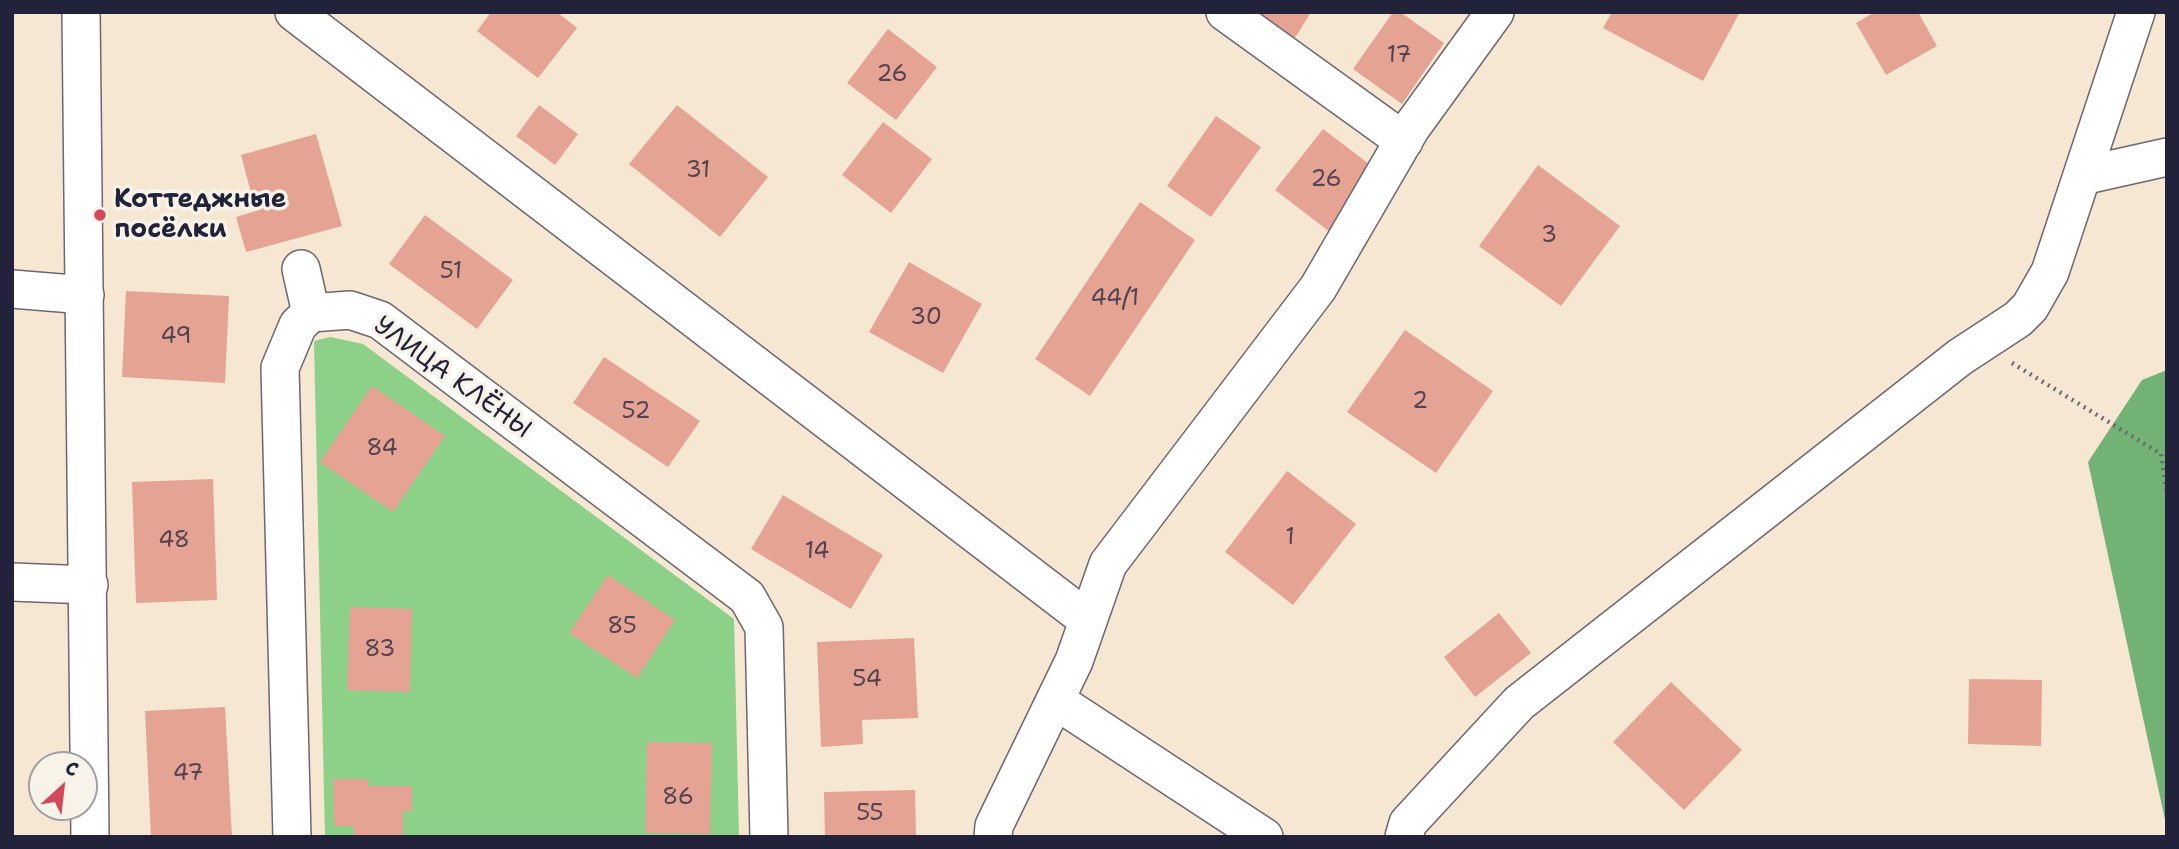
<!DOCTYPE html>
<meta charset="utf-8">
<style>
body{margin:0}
#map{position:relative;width:2179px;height:849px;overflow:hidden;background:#f5e7d2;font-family:"Shantell Sans",sans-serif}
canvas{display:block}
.frame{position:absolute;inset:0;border:14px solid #22223b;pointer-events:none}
.north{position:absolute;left:28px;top:751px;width:70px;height:70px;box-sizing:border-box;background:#f7f3e8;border:2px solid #a29fa3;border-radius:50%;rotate:27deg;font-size:19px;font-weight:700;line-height:28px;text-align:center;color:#22223b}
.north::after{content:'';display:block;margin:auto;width:24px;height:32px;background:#d1495b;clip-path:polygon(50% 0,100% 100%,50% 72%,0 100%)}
</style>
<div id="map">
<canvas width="2179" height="849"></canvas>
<div class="frame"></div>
<div class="north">С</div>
</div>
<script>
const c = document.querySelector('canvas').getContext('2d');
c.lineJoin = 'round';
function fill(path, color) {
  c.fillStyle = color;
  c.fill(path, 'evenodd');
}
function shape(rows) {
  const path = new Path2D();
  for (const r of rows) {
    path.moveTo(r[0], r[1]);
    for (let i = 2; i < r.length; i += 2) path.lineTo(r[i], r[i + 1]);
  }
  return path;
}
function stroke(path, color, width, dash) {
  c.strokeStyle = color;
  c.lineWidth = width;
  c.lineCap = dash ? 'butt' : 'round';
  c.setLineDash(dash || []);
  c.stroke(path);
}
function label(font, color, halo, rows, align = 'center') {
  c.font = font + ' "Shantell Sans",sans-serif';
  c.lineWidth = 7;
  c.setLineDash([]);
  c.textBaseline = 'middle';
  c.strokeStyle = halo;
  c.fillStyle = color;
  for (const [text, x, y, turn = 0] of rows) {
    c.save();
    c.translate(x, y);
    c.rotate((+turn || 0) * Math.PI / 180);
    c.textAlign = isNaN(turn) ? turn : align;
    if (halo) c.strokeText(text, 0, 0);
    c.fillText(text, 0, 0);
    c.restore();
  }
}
const green = shape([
 [330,337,363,344,734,619,739,837,325,837,314,341]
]);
const forest = shape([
 [2167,370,2167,829,2088,462,2142,380]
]);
const building = shape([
 [491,12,557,12,577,28,538,78,477,31],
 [1254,12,1311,12,1295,38],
 [1393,12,1400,12,1444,43,1402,104,1353,69],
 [1612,12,1740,12,1703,81,1603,28],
 [1875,12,1918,12,1937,46,1886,75,1856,23],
 [888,29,937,67,896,120,847,83],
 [539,105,578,134,555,165,516,136],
 [677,105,768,177,720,237,629,164],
 [1216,116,1261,147,1211,217,1167,186],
 [883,122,932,159,891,213,842,175],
 [1323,129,1377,170,1330,232,1275,190],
 [316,134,342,226,246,252,236,217,256,211,241,155],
 [1538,165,1620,226,1561,306,1479,246],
 [1140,202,1195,240,1090,396,1035,359],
 [425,215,513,280,477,329,389,264],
 [909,262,982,304,943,373,869,332],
 [126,291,229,296,225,383,122,377],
 [1405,330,1493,391,1436,473,1347,412],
 [604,357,700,421,668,467,573,403],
 [372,386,445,436,393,512,320,462],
 [1287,471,1356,524,1293,605,1225,552],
 [213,479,217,600,136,603,132,482],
 [783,495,883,555,851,609,751,549],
 [608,575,675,620,637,678,569,633],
 [350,607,412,609,410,692,347,690],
 [1499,613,1531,653,1475,697,1444,657],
 [914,638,918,718,862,720,863,744,821,747,817,642],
 [1969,679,2042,680,2041,746,1968,744],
 [1671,682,1742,750,1684,810,1613,742],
 [225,707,232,837,151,837,145,711],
 [647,742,712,743,710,834,645,833],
 [333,779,368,779,368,786,412,786,412,811,403,811,403,837,354,837,354,826,334,826],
 [915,790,916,837,825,837,824,792]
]);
const path = shape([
 [2012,363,2161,454],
 [2167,451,2161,454,2167,494]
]);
const minor = shape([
 [81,12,90,837],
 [294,12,1088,620],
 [1225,12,1404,141],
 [2082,176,2167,157],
 [301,269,311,313],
 [12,289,85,295],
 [12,582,89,585],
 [1055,700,1264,837],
 [292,837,280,368,298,325,311,313,350,310,380,320,747,597,764,627,769,837],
 [993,837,994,826,1074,661,1108,564,1318,288,1411,128,1495,12],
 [1404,837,1408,823,1519,703,1960,357,2018,319,2030,307,2050,272,2136,12]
]);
const markers = [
 [100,215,7,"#d1495b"]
];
const numberNames = [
 ["17",1399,56],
 ["26",892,75],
 ["31",698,171],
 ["26",1326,180],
 ["3",1549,236],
 ["51",451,272],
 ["44/1",1115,299],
 ["30",926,318],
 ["49",176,337],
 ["2",1420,402],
 ["52",636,412],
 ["84",382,449],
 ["1",1290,538],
 ["48",174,541],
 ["14",817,552],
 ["85",622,627],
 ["83",380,650],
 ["54",867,680],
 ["47",188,774],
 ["86",678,798],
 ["55",870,814]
];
const poiNames = [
 ["Коттеджные",114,200],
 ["посёлки",114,230]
];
const streetNames = [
 ["УЛИЦА КЛЁНЫ",452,378,36]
];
fill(green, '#8dd088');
fill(forest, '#72b274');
fill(building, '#e5a393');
stroke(minor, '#6c6770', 40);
stroke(path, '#6c6770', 4.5, [2, 5]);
stroke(minor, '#fff', 37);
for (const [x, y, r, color] of markers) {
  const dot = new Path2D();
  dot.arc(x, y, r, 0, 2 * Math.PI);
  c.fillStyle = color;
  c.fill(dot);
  stroke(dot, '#f7f3e8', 2.5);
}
label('23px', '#534251', null, numberNames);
label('bold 26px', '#22223b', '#f7f3e8', poiNames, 'left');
label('26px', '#22223b', '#f7f3e8', streetNames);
</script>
